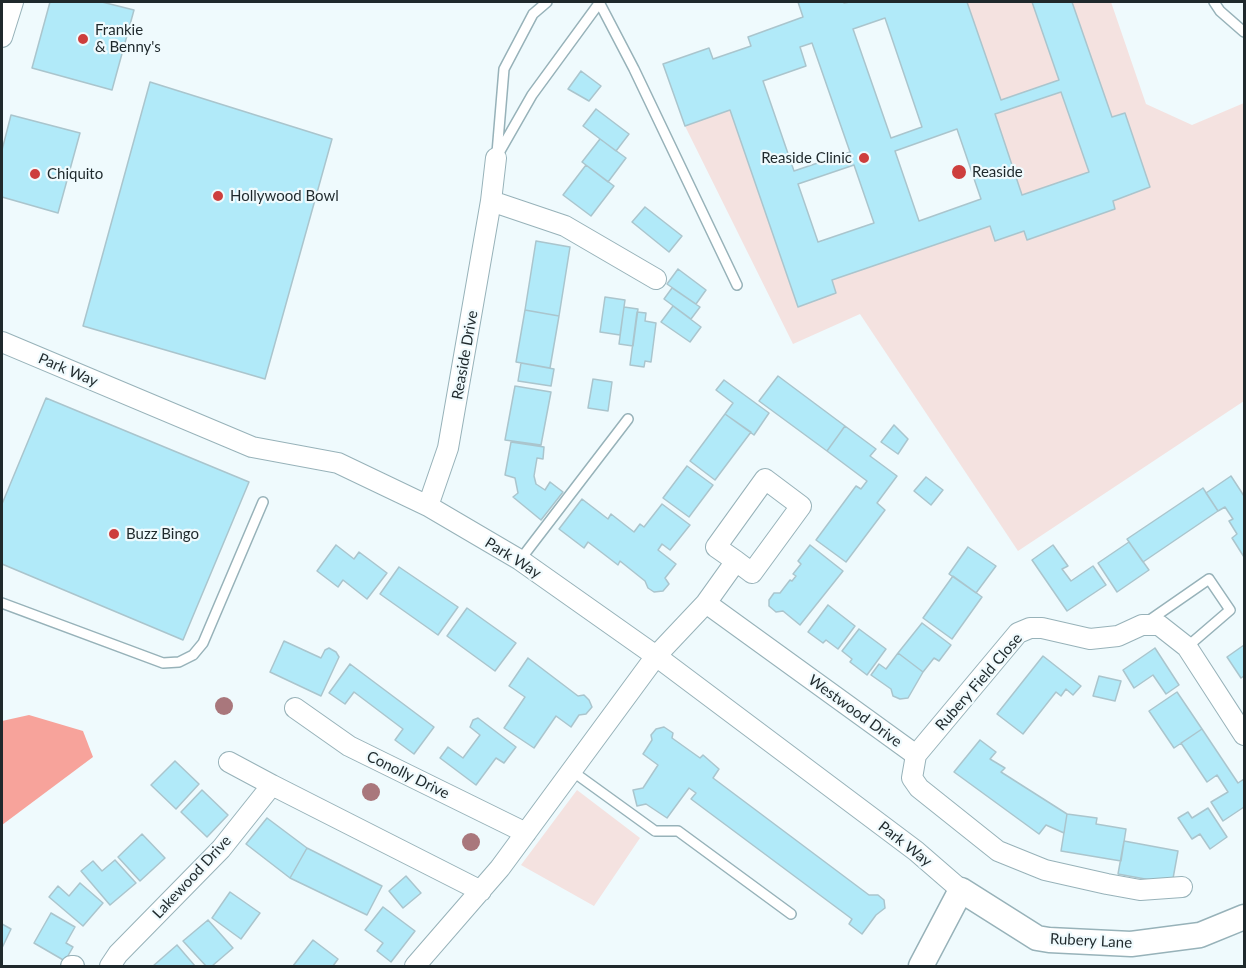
<!DOCTYPE html>
<style>
body{margin:0}
#map{position:relative;width:1246px;height:968px;overflow:hidden;background:#effafd;font-family:Lato,sans-serif}
canvas{display:block}
.frame{position:absolute;inset:0;border:3px solid #1f292c;pointer-events:none}
</style>
<div id="map">
<canvas width="1246" height="968"></canvas>
<div class="frame"></div>
</div>
<script>
const c = document.querySelector('canvas').getContext('2d');
c.lineJoin = 'round';
function fill(path, color) {
  c.fillStyle = color;
  c.fill(path, 'evenodd');
}
function shape(rows) {
  const path = new Path2D();
  for (const r of rows) {
    path.moveTo(r[0], r[1]);
    for (let i = 2; i < r.length; i += 2) path.lineTo(r[i], r[i + 1]);
  }
  return path;
}
function stroke(path, color, width, dash) {
  c.strokeStyle = color;
  c.lineWidth = width;
  c.lineCap = dash ? 'butt' : 'round';
  c.setLineDash(dash || []);
  c.stroke(path);
}
function label(font, color, halo, rows, align = 'center') {
  c.font = font + ' Lato,sans-serif';
  c.lineWidth = 4.5;
  c.setLineDash([]);
  c.textBaseline = 'middle';
  c.strokeStyle = halo;
  c.fillStyle = color;
  for (const [text, x, y, turn = 0] of rows) {
    c.save();
    c.translate(x, y);
    c.rotate((+turn || 0) * Math.PI / 180);
    c.textAlign = isNaN(turn) ? turn : align;
    if (halo) c.strokeText(text, 0, 0);
    c.fillText(text, 0, 0);
    c.restore();
  }
}
const green = shape([
 [967,2,1032,2,1059,80,1001,100],
 [1072,2,1111,2,1146,104,1192,125,1244,103,1244,401,1018,551,860,314,793,344,685,126,730,110,798,306,836,293,832,280,990,226,996,241,1024,231,1027,240,1115,209,1113,201,1150,187,1125,113,1112,117],
 [1061,92,1089,172,1022,195,995,114],
 [577,790,640,838,594,906,521,865]
]);
const forest = shape([
 [29,715,83,731,93,757,2,825,2,721]
]);
const building = shape([
 [50,2,102,2,134,10,112,90,32,68,50,2],
 [798,2,844,2,844,3,850,2,967,2,1001,100,1059,80,1032,2,1072,2,1112,117,1125,113,1150,187,1113,201,1115,209,1027,240,1024,231,995,241,990,226,832,280,836,293,798,307,730,110,685,126,663,64,709,48,713,59,751,46,748,37,803,17,798,2],
 [885,18,922,127,891,138,853,29,885,18],
 [812,43,850,152,794,171,763,81,806,66,800,47,812,43],
 [1061,92,1089,172,1022,195,995,114,1061,92],
 [957,129,981,199,919,221,895,151,957,129],
 [854,165,874,223,818,242,798,184,854,165],
 [581,71,601,86,589,101,568,89,581,71],
 [150,82,332,139,265,379,83,326,150,82],
 [596,109,629,134,616,151,583,126,596,109],
 [11,115,80,133,58,213,2,197,2,150,11,115],
 [600,139,626,158,608,182,582,162,600,139],
 [586,165,614,186,591,216,563,195,586,165],
 [645,207,682,236,669,252,632,222,645,207],
 [536,241,570,247,559,316,525,310,536,241],
 [678,269,706,290,696,304,667,284,678,269],
 [672,288,700,307,691,319,664,299,672,288],
 [605,297,625,300,620,335,600,332,605,297],
 [673,306,701,327,690,342,661,322,673,306],
 [624,307,638,309,633,346,619,344,624,307],
 [525,310,559,316,550,368,516,362,525,310],
 [637,312,646,313,645,321,656,323,651,362,645,361,644,367,630,365,637,312],
 [521,363,554,369,551,386,518,381,521,363],
 [778,376,845,426,827,451,759,401,778,376],
 [593,379,612,382,608,411,588,408,593,379],
 [724,380,769,413,754,435,725,414,733,403,716,390,724,380],
 [515,386,551,392,541,445,505,440,515,386],
 [46,398,249,482,183,640,2,564,2,504,46,398],
 [725,414,751,432,715,480,690,461,725,414],
 [894,425,908,439,898,454,881,442,894,425],
 [845,426,876,449,870,456,897,476,877,503,885,510,846,562,816,540,856,486,861,489,867,481,827,451,845,426],
 [511,442,544,447,543,459,537,458,534,476,536,484,545,490,550,482,563,492,541,520,513,497,518,493,515,478,505,475,511,442],
 [687,466,713,485,689,517,663,498,687,466],
 [1231,476,1244,496,1244,557,1232,538,1237,534,1229,521,1233,519,1225,507,1218,511,1206,493,1231,476],
 [926,477,943,490,931,505,914,491,926,477],
 [1203,488,1218,511,1143,562,1127,539,1203,488],
 [582,499,608,519,611,514,634,532,640,524,644,527,662,504,690,525,670,550,662,544,658,550,676,564,665,578,669,584,663,591,654,592,648,588,645,581,620,561,618,565,588,542,584,548,559,529,582,499],
 [1129,542,1149,570,1117,592,1098,563,1129,542],
 [336,545,354,559,359,552,387,573,367,599,343,580,338,587,317,571,336,545],
 [810,545,843,571,800,625,783,611,776,612,769,606,769,600,774,593,780,593,790,580,792,581,796,576,793,574,801,564,798,561,810,545],
 [1053,545,1068,566,1062,569,1071,581,1093,566,1106,585,1067,611,1032,560,1053,545],
 [968,547,996,566,976,593,949,574,968,547],
 [399,567,458,607,438,635,380,594,399,567],
 [953,576,982,597,952,639,923,618,953,576],
 [828,605,855,626,838,649,826,640,823,643,808,632,828,605],
 [467,608,516,643,495,671,447,636,467,608],
 [922,623,951,645,939,661,934,658,923,672,898,653,922,623],
 [859,629,886,649,867,675,850,662,852,659,842,651,859,629],
 [284,641,321,658,325,650,329,648,336,652,339,657,321,696,270,672,284,641],
 [1244,645,1244,676,1241,678,1227,657,1244,645],
 [1155,648,1179,685,1166,694,1153,675,1134,688,1123,670,1155,648],
 [898,653,923,672,908,698,900,699,893,696,891,689,871,675,879,664,886,669,898,653],
 [1043,656,1081,686,1073,695,1066,689,1061,696,1056,692,1023,734,997,714,1043,656],
 [528,658,578,696,584,695,589,700,592,707,586,714,579,715,571,727,556,716,534,748,504,728,525,697,509,686,528,658],
 [350,664,434,727,414,754,395,740,403,729,354,692,345,704,329,693,350,664],
 [1099,676,1121,681,1115,701,1093,696,1099,676],
 [1177,692,1202,729,1174,748,1149,711,1177,692],
 [478,718,516,747,504,763,496,758,476,785,440,758,448,747,463,758,480,735,470,727,473,720,478,718],
 [664,727,673,733,672,738,700,758,703,755,719,769,713,778,869,895,878,895,884,900,885,908,876,915,862,934,849,924,852,919,691,799,696,793,689,788,667,818,646,804,637,806,633,790,643,788,658,765,643,754,652,740,651,735,656,729,664,727],
 [1202,729,1238,783,1244,779,1244,807,1223,821,1211,802,1228,792,1217,775,1207,782,1181,743,1202,729],
 [980,740,996,752,990,759,1005,768,1001,772,1067,814,1064,833,1046,825,1039,834,954,772,980,740],
 [175,761,199,784,176,809,151,785,175,761],
 [202,790,228,815,207,837,181,812,202,790],
 [1208,808,1227,837,1210,849,1200,834,1192,839,1178,818,1188,812,1192,818,1208,808],
 [1067,814,1097,818,1096,824,1126,829,1121,861,1061,851,1067,814],
 [267,818,307,848,290,878,246,844,267,818],
 [142,834,165,858,140,881,118,857,142,834],
 [1124,841,1178,851,1172,884,1118,874,1124,841],
 [307,848,382,886,367,915,290,878,307,848],
 [115,860,136,883,110,905,81,871,93,861,102,871,115,860],
 [406,876,421,893,403,908,389,891,406,876],
 [80,883,103,903,83,926,49,897,58,886,69,896,80,883],
 [230,892,260,913,241,939,212,918,230,892],
 [383,907,415,931,391,962,377,951,383,943,365,930,383,907],
 [51,913,75,927,66,943,73,947,65,961,34,943,51,913],
 [208,920,233,948,212,966,206,966,183,941,208,920],
 [2,924,11,929,2,948,2,924],
 [313,940,338,959,333,966,293,966,313,940],
 [177,945,195,966,153,966,177,945]
]);
const service = shape([
 [599,2,634,69,737,285],
 [1214,2,1220,11,1244,32],
 [497,153,504,69,533,14,547,2],
 [496,158,532,95,600,2],
 [520,560,628,419],
 [2,603,163,663,179,662,193,655,203,643,263,502],
 [1147,622,1209,579,1230,610,1187,647],
 [572,771,655,831,678,831,791,914]
]);
const minor = shape([
 [2,37,13,2],
 [491,201,565,226,656,279],
 [2,342,252,447,338,463,428,506,520,560,656,656,916,851,961,890],
 [428,506,448,448,491,201,496,158],
 [706,603,736,561,716,547,765,479,801,506,752,573,736,561],
 [295,708,349,746,526,833],
 [916,755,1018,633,1030,628,1042,628,1090,639,1118,636,1142,625,1159,625,1187,647,1244,735],
 [229,762,272,785],
 [71,966,74,966],
 [110,966,118,954,221,849,272,785,481,891],
 [415,966,500,868,656,656,706,603,916,755,912,778,919,788,998,851,1045,870,1107,884,1140,890,1182,887]
]);
const tertiary = shape([
 [921,966,961,890,1037,938,1049,940,1131,944,1200,935,1244,917]
]);
const trees = [
 [224,706],
 [371,792],
 [471,842]
];
const markers = [
 [83,39,6,"#cd3e3d"],
 [864,158,6,"#cd3e3d"],
 [959,172,8,"#cd3e3d"],
 [35,174,6,"#cd3e3d"],
 [218,196,6,"#cd3e3d"],
 [114,534,6,"#cd3e3d"]
];
const poiNames = [
 ["Frankie",95,30],
 ["& Benny's",95,47],
 ["Reaside Clinic",852,158,"right"],
 ["Reaside",972,172],
 ["Chiquito",47,174],
 ["Hollywood Bowl",230,196],
 ["Buzz Bingo",126,534]
];
const streetNames = [
 ["Reaside Drive",465,355,-80],
 ["Park Way",68,370,23],
 ["Park Way",513,558,32],
 ["Rubery Field Close",979,682,-49],
 ["Westwood Drive",855,711,36],
 ["Conolly Drive",408,775,26],
 ["Park Way",905,844,38],
 ["Lakewood Drive",192,877,-47],
 ["Rubery Lane",1091,941,3]
];
fill(green, '#f4e2e0');
fill(forest, '#f7a39b');
fill(building, '#b1eaf9');
stroke(building, '#aac5cd', 1.5);
stroke(service, '#97b2b9', 12);
stroke(minor, '#97b2b9', 22);
stroke(tertiary, '#97b2b9', 27);
stroke(service, '#fff', 9);
stroke(minor, '#fff', 20);
stroke(tertiary, '#fff', 24);
c.fillStyle = '#a9777c';
for (const [x, y] of trees) {
  c.beginPath();
  c.arc(x, y, 9, 0, 2 * Math.PI);
  c.fill();
}
for (const [x, y, r, color] of markers) {
  const dot = new Path2D();
  dot.arc(x, y, r, 0, 2 * Math.PI);
  c.fillStyle = color;
  c.fill(dot);
  stroke(dot, '#effafd', 2);
}
label('15px', '#1f292c', '#effafd', poiNames, 'left');
label('15px', '#1f292c', '#effafd', streetNames);
</script>
